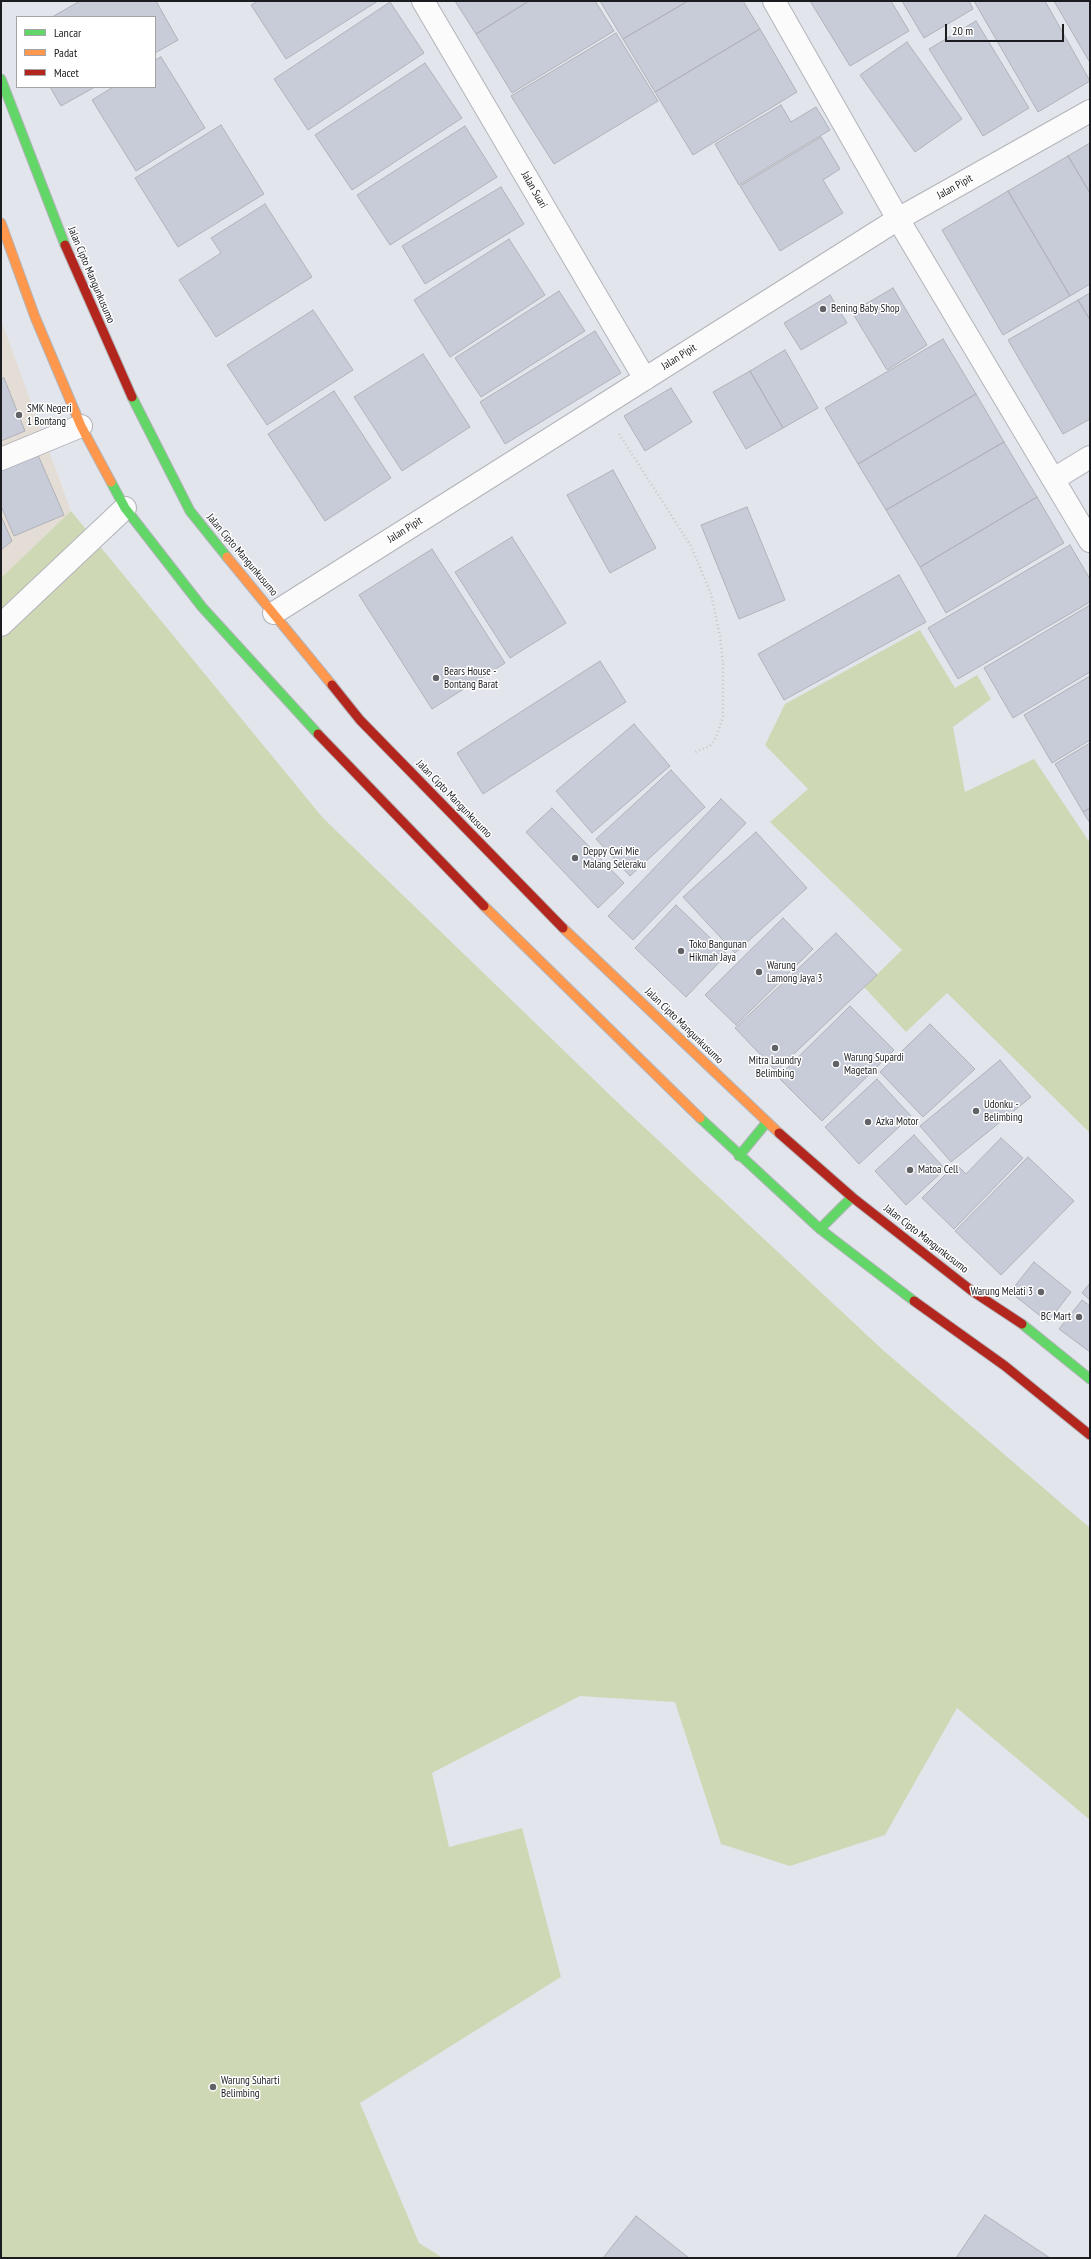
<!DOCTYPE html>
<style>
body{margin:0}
#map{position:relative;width:1091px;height:2259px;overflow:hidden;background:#e2e5ec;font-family:"PT Sans Narrow",sans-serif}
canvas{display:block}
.frame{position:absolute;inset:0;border:2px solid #1b1c20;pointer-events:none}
.legend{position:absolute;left:16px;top:16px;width:140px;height:72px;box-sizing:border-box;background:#fff;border:1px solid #a4a4a6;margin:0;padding:5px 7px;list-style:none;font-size:12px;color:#1b1c20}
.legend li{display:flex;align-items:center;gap:8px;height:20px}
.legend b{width:20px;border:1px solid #a4a4a6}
.scale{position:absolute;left:945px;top:24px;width:119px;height:18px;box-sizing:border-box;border:2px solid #1b1c20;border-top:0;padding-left:5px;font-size:12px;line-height:14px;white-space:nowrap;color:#1b1c20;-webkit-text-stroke:3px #fff;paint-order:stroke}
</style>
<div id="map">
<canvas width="1091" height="2259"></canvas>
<div class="frame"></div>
<ul class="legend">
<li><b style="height:5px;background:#63d668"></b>Lancar</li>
<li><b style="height:5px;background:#ff974d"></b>Padat</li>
<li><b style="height:5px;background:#b3261e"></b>Macet</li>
</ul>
<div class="scale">20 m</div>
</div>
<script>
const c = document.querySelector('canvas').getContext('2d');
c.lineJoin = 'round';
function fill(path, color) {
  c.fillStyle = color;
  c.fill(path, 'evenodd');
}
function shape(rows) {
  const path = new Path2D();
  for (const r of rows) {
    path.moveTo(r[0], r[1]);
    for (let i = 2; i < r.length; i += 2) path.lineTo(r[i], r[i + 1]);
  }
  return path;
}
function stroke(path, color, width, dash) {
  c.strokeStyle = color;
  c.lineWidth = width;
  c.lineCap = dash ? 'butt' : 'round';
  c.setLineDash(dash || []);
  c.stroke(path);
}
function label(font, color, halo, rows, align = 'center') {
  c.font = font + ' "PT Sans Narrow",sans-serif';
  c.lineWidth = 3;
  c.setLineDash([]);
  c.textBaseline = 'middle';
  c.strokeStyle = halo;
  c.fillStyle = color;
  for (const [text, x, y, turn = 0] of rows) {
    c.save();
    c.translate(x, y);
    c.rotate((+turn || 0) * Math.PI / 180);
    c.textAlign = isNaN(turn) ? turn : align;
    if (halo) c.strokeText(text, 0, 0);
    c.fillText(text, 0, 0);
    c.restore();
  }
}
const education = shape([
 [1,320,71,511,1,578]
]);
const green = shape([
 [71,511,323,818,614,1099,884,1351,1090,1528,1090,1820,957,1708,885,1835,790,1866,721,1844,675,1702,580,1696,432,1773,449,1847,522,1828,561,1977,360,2103,419,2243,443,2258,1,2258,1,578],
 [920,630,955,688,977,675,991,699,953,727,965,792,1034,759,1090,843,1090,1133,947,993,906,1032,864,987,902,950,770,822,808,789,765,745,785,704]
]);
const building = shape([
 [80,1,156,1,178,40,155,53,155,17,52,17,80,1],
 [258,1,378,1,286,59,251,5,258,1],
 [455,1,529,1,476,34,455,1],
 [529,1,595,1,614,31,512,93,476,34,529,1],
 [600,1,688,1,623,39,600,1],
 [688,1,743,1,760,29,655,92,623,39,688,1],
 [810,1,891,1,909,31,850,66,810,1],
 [902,1,969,1,973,9,924,38,902,1],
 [974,1,1045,1,1090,81,1038,112,974,1],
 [1054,1,1090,1,1090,60,1089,61,1054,1],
 [390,2,424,53,308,130,274,79,390,2],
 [976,21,1029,108,983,136,929,49,976,21],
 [760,29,797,92,693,155,655,92,760,29],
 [616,33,658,101,554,164,511,96,616,33],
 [907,42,962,119,915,152,860,75,907,42],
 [161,57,205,128,136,171,92,100,113,87,155,87,155,60,161,57],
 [425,63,462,118,352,190,315,135,425,63],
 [50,87,95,87,61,106,50,87],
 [781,105,791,122,816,107,830,130,739,185,715,144,781,105],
 [221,125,264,194,178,247,135,178,221,125],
 [465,126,497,177,390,245,357,195,465,126],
 [821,137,840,169,823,180,843,213,780,251,740,186,821,137],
 [1090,143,1090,193,1068,156,1090,143],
 [1068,156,1090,193,1090,284,1070,296,1008,191,1068,156],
 [501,187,524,224,425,284,402,246,501,187],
 [1008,191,1070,296,1003,335,942,230,1008,191],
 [265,204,312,277,216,337,179,280,221,253,211,238,265,204],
 [509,239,545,295,450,357,414,300,509,239],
 [893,288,927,345,887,370,852,312,893,288],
 [559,291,585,331,481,397,455,358,559,291],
 [1090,293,1090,320,1078,300,1090,293],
 [830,295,847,323,801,350,784,323,830,295],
 [1078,300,1090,320,1090,419,1063,434,1008,340,1078,300],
 [313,310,353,370,267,425,227,365,313,310],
 [595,331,621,373,505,444,480,402,595,331],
 [943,339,976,394,858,464,825,408,943,339],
 [785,350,818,408,783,428,750,371,785,350],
 [423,354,470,427,402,471,354,397,423,354],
 [750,371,783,428,746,449,713,392,750,371],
 [4,378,25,431,1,441,1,379,4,378],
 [671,388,692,422,645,451,624,416,671,388],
 [334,391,391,478,325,521,268,434,334,391],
 [976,394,1004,442,886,510,858,464,976,394],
 [1004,442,1037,497,920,567,886,510,1004,442],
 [38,455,64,515,14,536,1,506,1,470,38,455],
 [613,470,656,548,610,573,567,495,613,470],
 [1037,497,1064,543,946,613,920,567,1037,497],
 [747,507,785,600,739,619,701,525,747,507],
 [1,516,12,541,1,550,1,516],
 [512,537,566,623,510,658,455,572,512,537],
 [1070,545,1090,579,1090,602,958,679,928,628,1070,545],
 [432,549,505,663,432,709,359,595,432,549],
 [899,575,926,622,784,700,758,654,899,575],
 [1090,605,1090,672,1013,718,984,668,1090,605],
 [600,661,626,702,483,794,457,753,600,661],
 [1090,676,1090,740,1052,763,1024,715,1090,676],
 [634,724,670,766,592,833,556,791,634,724],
 [1090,743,1090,808,1083,812,1055,764,1090,743],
 [671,770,705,807,630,876,596,839,671,770],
 [721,799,746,823,633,940,608,916,721,799],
 [552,808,624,883,598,908,526,832,552,808],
 [1090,808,1090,823,1083,812,1090,808],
 [756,832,807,888,735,953,683,897,756,832],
 [676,905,727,954,686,997,635,948,676,905],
 [783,918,813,949,736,1025,705,995,783,918],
 [836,933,877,975,776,1071,735,1028,836,933],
 [850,1006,894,1050,822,1121,778,1077,850,1006],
 [930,1024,975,1069,923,1117,880,1072,930,1024],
 [1000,1060,1031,1097,951,1162,920,1126,1000,1060],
 [877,1079,911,1116,859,1164,825,1127,877,1079],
 [914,1135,945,1169,906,1205,875,1171,914,1135],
 [1001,1138,1023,1158,954,1229,922,1198,956,1164,966,1174,1001,1138],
 [1028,1157,1074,1201,1001,1275,955,1231,1028,1157],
 [1034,1262,1071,1292,1048,1322,1010,1292,1034,1262],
 [1090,1283,1090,1300,1082,1293,1090,1283],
 [1082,1300,1090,1306,1090,1352,1059,1329,1082,1300],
 [985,2215,1050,2258,956,2258,985,2215],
 [636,2216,689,2258,603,2258,636,2216]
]);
const path = shape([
 [619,434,691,546,711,594,720,636,723,664,723,717,717,735,710,746,693,753]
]);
const street = shape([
 [423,1,645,379],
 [774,1,898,219,1090,541],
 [1,459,81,426],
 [1054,479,1090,457],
 [274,613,898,219,1090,111],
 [1,625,125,508]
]);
const fast = shape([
 [1,79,65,245],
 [132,397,190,511,227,557],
 [111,482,125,508,202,607,318,734],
 [700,1118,820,1229,914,1301],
 [739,1156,767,1122],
 [820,1229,852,1197],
 [1022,1324,1090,1379]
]);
const slow = shape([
 [1,223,35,317,81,426,111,482],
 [227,557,332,685],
 [484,906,700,1118],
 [563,928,779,1133]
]);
const jam = shape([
 [65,245,132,397],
 [332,685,360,720,563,928],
 [318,734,484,906],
 [779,1133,852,1197,972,1291,1022,1324],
 [914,1301,1005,1366,1090,1435]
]);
const markers = [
 [823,309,4,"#616267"],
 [19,415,4,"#616267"],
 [436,678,4,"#616267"],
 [575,858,4,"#616267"],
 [681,951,4,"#616267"],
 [759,972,4,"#616267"],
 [775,1048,4,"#616267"],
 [836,1064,4,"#616267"],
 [976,1111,4,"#616267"],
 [868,1122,4,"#616267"],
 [910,1170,4,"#616267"],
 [1041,1292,4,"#616267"],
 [1079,1317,4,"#616267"],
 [213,2087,4,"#616267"]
];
const streetNames = [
 ["Jalan Pipit",955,187,-29],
 ["Jalan Suari",534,190,60],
 ["Jalan Cipto Mangunkusumo",91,275,67],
 ["Jalan Pipit",679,357,-32],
 ["Jalan Pipit",405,530,-32],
 ["Jalan Cipto Mangunkusumo",242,555,50],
 ["Jalan Cipto Mangunkusumo",454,799,46],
 ["Jalan Cipto Mangunkusumo",684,1026,44],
 ["Jalan Cipto Mangunkusumo",926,1239,38]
];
const poiNames = [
 ["Bening Baby Shop",831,309],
 ["SMK Negeri",27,409],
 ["1 Bontang",27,422],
 ["Bears House -",444,672],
 ["Bontang Barat",444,685],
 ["Deppy Cwi Mie",583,852],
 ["Malang Seleraku",583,865],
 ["Toko Bangunan",689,945],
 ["Hikmah Jaya",689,958],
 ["Warung",767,966],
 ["Lamong Jaya 3",767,979],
 ["Warung Supardi",844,1058],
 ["Magetan",844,1071],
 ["Mitra Laundry",775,1061,"center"],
 ["Belimbing",775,1074,"center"],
 ["Udonku -",984,1105],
 ["Belimbing",984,1118],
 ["Azka Motor",876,1122],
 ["Matoa Cell",918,1170],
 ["Warung Melati 3",1033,1292,"right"],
 ["BC Mart",1071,1317,"right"],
 ["Warung Suharti",221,2081],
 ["Belimbing",221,2094]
];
fill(education, '#e4ddd6');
fill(green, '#cfd8b5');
fill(building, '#c8ccd8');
stroke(building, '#b0b2b8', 1);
stroke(street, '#b2b4b9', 24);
stroke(fast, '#b2b4b9', 11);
stroke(slow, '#b2b4b9', 11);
stroke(jam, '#b2b4b9', 11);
stroke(path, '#c6c7c9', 2.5, [1, 3]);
stroke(street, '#fbfbfc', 22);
stroke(fast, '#63d668', 9);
stroke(slow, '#ff974d', 9);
stroke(jam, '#b3261e', 9);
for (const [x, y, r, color] of markers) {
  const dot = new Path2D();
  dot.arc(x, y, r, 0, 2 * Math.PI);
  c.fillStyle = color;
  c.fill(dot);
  stroke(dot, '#fff', 1.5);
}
label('11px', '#1b1c20', '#fff', streetNames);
label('11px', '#1b1c20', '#fff', poiNames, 'left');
</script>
